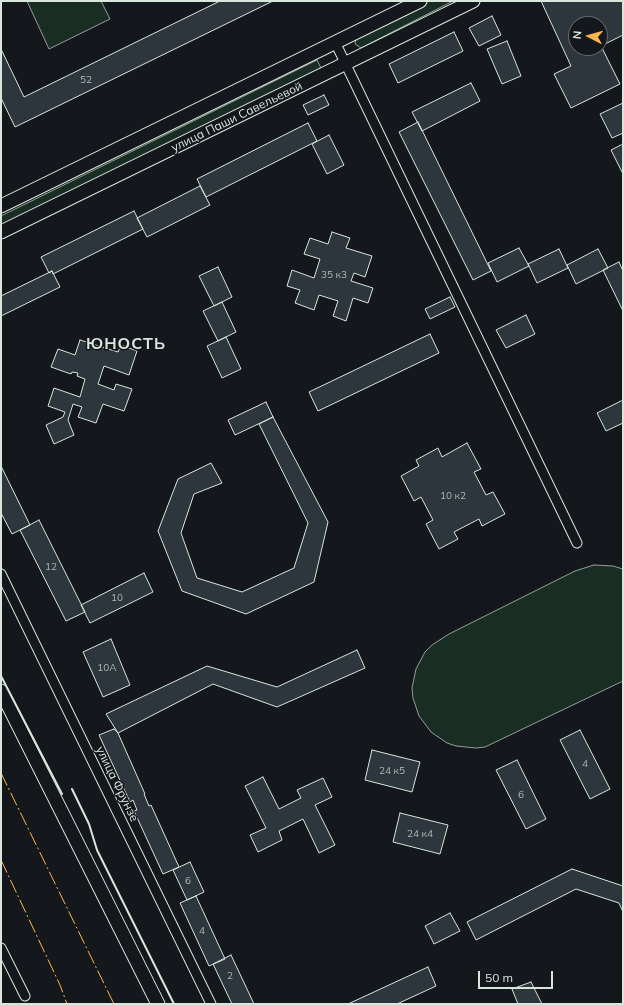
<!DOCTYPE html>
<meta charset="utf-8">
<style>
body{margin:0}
#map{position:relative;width:624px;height:1005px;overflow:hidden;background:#14181c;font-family:Mulish,sans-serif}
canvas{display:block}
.frame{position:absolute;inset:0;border:2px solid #d8e6dc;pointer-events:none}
.north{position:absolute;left:568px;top:16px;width:40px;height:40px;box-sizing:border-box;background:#14181c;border:1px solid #626a69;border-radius:50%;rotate:276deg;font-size:11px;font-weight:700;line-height:16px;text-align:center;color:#d8e6dc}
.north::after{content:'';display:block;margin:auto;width:14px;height:18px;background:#ffb74d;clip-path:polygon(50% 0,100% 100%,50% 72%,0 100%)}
.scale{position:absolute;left:478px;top:971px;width:75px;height:18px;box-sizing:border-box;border:2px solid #d8e6dc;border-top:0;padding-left:5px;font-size:12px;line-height:14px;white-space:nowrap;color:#d8e6dc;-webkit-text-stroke:3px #14181c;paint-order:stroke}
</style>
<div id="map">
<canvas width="624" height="1005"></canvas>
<div class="frame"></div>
<div class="north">N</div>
<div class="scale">50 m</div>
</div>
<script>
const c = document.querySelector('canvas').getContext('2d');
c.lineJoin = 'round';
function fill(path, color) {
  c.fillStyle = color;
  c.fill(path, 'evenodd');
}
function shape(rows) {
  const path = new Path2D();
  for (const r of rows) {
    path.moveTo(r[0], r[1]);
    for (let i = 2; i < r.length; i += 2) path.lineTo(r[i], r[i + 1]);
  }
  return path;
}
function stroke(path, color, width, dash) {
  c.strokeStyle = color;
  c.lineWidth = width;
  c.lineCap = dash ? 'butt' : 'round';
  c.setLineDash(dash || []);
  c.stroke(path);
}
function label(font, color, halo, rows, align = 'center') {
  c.font = font + ' Mulish,sans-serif';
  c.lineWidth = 3;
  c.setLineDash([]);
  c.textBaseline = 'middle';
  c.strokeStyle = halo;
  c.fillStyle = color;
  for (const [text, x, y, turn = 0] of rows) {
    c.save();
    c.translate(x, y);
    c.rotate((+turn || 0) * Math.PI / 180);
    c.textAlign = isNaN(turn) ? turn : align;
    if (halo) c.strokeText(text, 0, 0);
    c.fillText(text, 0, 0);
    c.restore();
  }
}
const green = shape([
 [27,1,101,1,110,19,49,49,27,1],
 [429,1,453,1,361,48,355,44,356,39,429,1],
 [317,60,321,68,1,227,1,216,317,60],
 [594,565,613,566,623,569,623,681,485,747,476,748,456,746,447,743,431,732,419,716,413,698,412,688,416,669,425,652,432,645,449,634,575,571,594,565]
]);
const building = shape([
 [220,1,273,1,15,127,1,98,1,49,24,97,220,1],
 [541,1,623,1,623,35,601,46,620,84,571,108,554,74,571,66,541,1],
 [576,24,600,24,600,48,576,48,576,24],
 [492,16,501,35,479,46,469,28,492,16],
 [454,32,463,51,398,83,389,64,454,32],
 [507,41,521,76,502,84,487,49,507,41],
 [471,83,480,101,422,131,412,112,471,83],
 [324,95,329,105,308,115,303,105,324,95],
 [623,103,623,133,612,138,600,114,623,103],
 [418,122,491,271,473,280,399,132,418,122],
 [308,123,317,141,206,197,197,179,308,123],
 [329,135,344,165,327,174,312,144,329,135],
 [623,144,623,174,611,150,623,144],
 [200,186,210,205,147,237,137,218,200,186],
 [134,211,143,229,53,274,52,271,49,273,41,257,134,211],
 [332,232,350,238,346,248,372,256,365,277,354,273,351,281,373,288,368,303,353,298,346,321,333,316,338,301,319,295,314,310,295,303,300,290,287,286,292,270,314,278,320,259,304,254,310,238,328,244,332,232],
 [519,248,529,266,497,282,488,263,519,248],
 [559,249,568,268,537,283,528,264,559,249],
 [598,249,608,268,576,284,567,265,598,249],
 [619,262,623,271,623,311,603,270,619,262],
 [218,267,232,297,214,306,199,276,218,267],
 [52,271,60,287,1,316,1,296,52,271],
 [450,297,455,307,430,319,425,309,450,297],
 [222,302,236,332,218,341,203,311,222,302],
 [526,315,535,334,506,348,496,330,526,315],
 [430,334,439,353,318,411,309,392,430,334],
 [226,337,241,369,222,378,207,346,226,337],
 [80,340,118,352,121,345,137,351,129,375,104,366,98,384,114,390,116,384,132,389,124,411,103,404,96,423,78,417,82,407,73,404,68,420,74,435,54,444,46,425,63,417,65,412,48,406,54,388,80,397,85,379,77,376,78,373,72,372,71,374,51,367,58,349,75,355,80,340],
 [623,400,623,423,606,431,597,413,623,400],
 [266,402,273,417,235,435,228,420,266,402],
 [273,417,328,522,314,582,246,614,182,591,158,531,178,479,211,463,222,483,194,494,181,533,197,578,242,592,294,568,308,523,259,424,273,417],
 [467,443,481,469,474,472,486,495,493,492,505,514,482,526,479,519,454,532,458,539,439,549,426,524,433,520,421,497,414,501,401,476,419,466,416,460,438,448,442,457,467,443],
 [1,466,30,525,12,534,1,513,1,466],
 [39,520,85,612,66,621,20,530,39,520],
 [144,573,153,592,90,623,81,605,144,573],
 [111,639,130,685,103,697,83,652,111,639],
 [357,650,365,668,277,707,213,684,118,733,106,714,207,666,277,687,357,650],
 [114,729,118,733,145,794,144,794,149,806,151,805,179,867,163,874,134,811,137,810,133,800,130,802,99,735,114,729],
 [580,730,610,789,590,799,560,740,580,730],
 [372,750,420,762,412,792,365,780,372,750],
 [517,760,546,819,526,829,496,770,517,760],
 [263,777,279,809,301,798,297,790,323,778,332,797,315,805,335,845,319,853,303,819,279,831,282,840,258,852,250,835,266,828,245,786,263,777],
 [400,813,448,825,440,854,393,842,400,813],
 [190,862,204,892,187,900,173,870,190,862],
 [572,869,623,886,623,912,619,903,576,889,476,940,467,922,572,869],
 [196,896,225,959,209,966,180,903,196,896],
 [450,913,460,931,434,944,425,926,450,913],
 [231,955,247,989,254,1004,232,1004,213,964,231,955],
 [428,967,436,986,397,1004,348,1004,428,967],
 [531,982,542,1004,518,1004,512,989,531,982]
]);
const street = shape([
 [335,42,577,543],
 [1,574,211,1004],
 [1,948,25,996]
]);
const secondary = shape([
 [1,206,420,1],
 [1,232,473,1],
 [1,691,158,1004]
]);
const wall = shape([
 [1,676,62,794],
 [72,789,89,824,97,850,174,1004]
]);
const power = shape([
 [1,773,114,1004],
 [1,860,60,985,67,1004]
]);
const numberNames = [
 ["52",86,80],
 ["35 к3",334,275],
 ["10 к2",453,496],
 ["12",51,567],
 ["10",117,598],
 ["10А",107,668],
 ["4",585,764],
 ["24 к5",392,771],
 ["6",521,795],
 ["24 к4",420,834],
 ["6",188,881],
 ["4",202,931],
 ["2",230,976]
];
const streetNames = [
 ["улица Паши Савельевой",237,117,-26],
 ["улица Фрунзе",117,784,64]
];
const districtNames = [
 ["ЮНОСТЬ",126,344]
];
fill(green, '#1a2d24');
stroke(green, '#939e99', 1);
fill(building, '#2c363c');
stroke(building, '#d8e6dc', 1);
stroke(street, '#d8e6dc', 11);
stroke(secondary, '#d8e6dc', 15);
stroke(street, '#14181c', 9);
stroke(secondary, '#14181c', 13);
stroke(wall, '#d8e6dc', 2);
stroke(power, '#ffb74d', 1, [14, 3, 2, 3]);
label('10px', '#adbab4', null, numberNames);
label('12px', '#d8e6dc', '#14181c', streetNames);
c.letterSpacing = '1px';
label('bold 16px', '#d8e6dc', '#14181c', districtNames);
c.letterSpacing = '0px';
</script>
